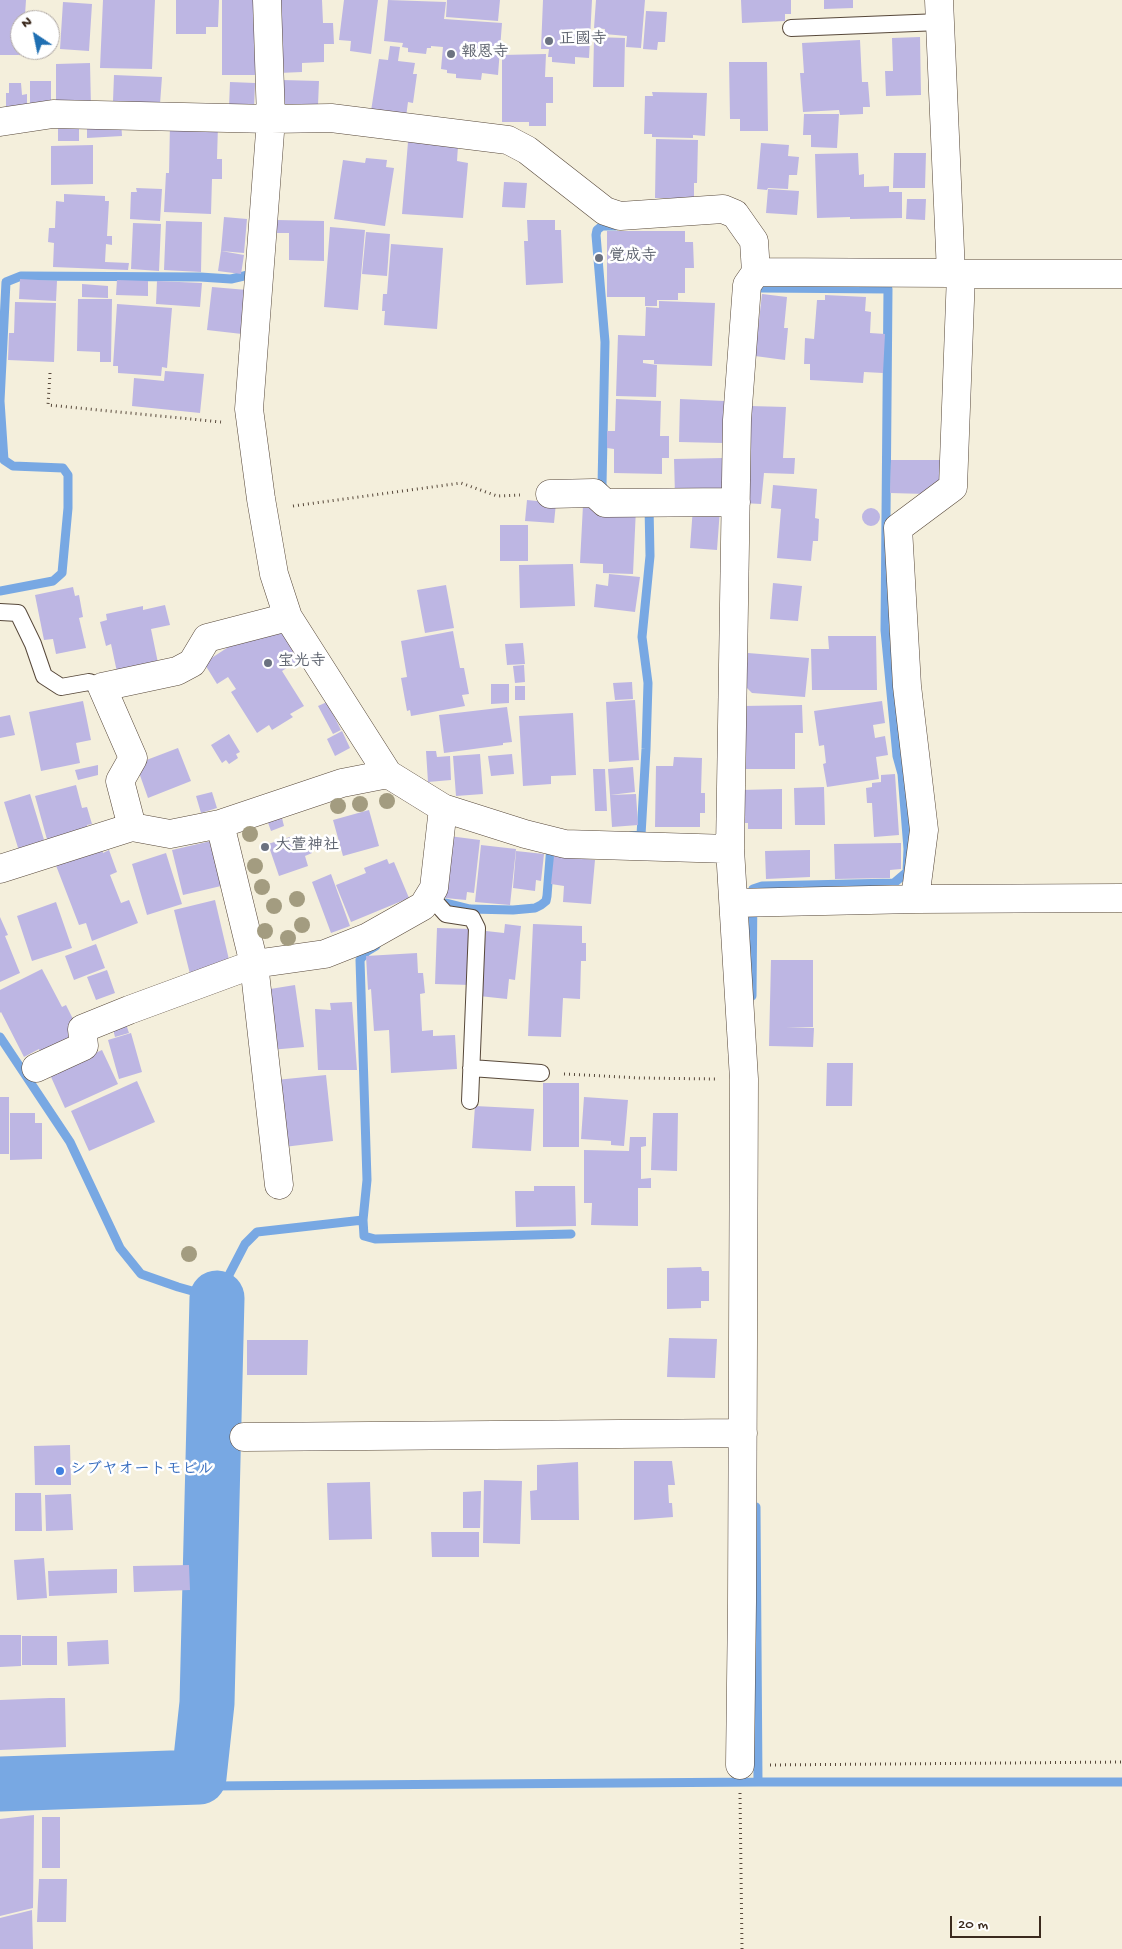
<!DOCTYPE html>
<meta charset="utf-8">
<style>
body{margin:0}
#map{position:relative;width:1122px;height:1949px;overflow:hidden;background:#f4efdc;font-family:"Gochi Hand",sans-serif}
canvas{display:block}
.north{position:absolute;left:10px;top:10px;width:50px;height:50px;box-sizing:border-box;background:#fff;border:1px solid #b1aaa5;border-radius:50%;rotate:326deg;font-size:14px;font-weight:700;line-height:20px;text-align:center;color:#3b2a1e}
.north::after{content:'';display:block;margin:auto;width:18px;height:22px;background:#1f6fb2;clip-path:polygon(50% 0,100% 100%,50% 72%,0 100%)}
.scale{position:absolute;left:950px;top:1916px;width:91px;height:22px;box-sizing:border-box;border:2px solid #3b2a1e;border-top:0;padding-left:6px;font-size:15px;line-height:18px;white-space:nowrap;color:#3b2a1e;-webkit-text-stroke:4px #fff;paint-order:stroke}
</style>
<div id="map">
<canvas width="1122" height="1949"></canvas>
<div class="north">N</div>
<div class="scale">20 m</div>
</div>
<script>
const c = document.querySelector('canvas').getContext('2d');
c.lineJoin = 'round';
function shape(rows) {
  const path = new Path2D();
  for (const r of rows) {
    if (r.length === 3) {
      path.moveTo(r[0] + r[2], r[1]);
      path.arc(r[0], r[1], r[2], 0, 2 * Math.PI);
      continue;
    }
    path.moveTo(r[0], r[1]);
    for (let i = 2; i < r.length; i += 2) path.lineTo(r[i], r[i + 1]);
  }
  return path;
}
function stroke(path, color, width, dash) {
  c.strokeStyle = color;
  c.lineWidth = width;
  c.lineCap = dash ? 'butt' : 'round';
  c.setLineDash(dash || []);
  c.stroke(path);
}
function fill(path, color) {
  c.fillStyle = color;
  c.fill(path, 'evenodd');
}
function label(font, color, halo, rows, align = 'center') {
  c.font = font + ' "Gochi Hand","Klee One",sans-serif';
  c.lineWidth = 5;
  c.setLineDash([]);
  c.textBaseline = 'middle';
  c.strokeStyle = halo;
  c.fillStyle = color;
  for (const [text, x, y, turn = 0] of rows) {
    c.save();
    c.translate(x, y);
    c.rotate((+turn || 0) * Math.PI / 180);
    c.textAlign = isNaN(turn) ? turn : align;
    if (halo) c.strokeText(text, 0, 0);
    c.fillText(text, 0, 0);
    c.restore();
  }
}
const stream = shape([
 [752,282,761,288,888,289,885,630,897,756,902,774,908,849,907,872,894,883,762,886,753,889,752,996],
 [606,493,602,485,605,342,596,235,597,230,602,226,616,226],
 [0,591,53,581,62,573,68,508,68,475,63,468,13,466,4,460,0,401,6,282,21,276,200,277,231,279,248,275],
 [631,836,641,835,646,749,648,683,642,637,650,556,649,506],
 [437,907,446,903,470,909,513,910,535,908,541,905,546,901,547,896,551,845],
 [0,1037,70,1142,120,1248,141,1274,178,1287,217,1298,245,1244,257,1232,363,1220,364,1236,375,1239,571,1234],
 [363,1220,367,1180,360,960,366,952,376,946],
 [756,1507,758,1782],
 [199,1777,210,1786,758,1782,1122,1782]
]);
const river = shape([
 [0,1784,199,1777,207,1703,217,1298]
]);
const building = shape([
 [0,0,26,0,25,15,30,15,30,20,20,20,20,50,25,50,25,55,0,55],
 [103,0,155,0,152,69,100,68],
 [176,0,219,0,218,27,206,27,206,34,176,34],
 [222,0,253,0,253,17,259,17,255,75,222,75],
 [278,0,322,0,323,23,333,23,334,44,324,44,324,62,302,63,302,72,279,73],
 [344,0,378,0,371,54,350,51,351,41,339,40],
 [388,0,446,2,444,19,502,23,498,75,482,73,481,80,456,78,456,74,447,73,447,70,441,69,443,47,431,46,431,48,427,48,426,54,408,52,408,48,402,47,403,43,384,41],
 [447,0,500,0,498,21,446,17],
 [543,0,592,0,589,58,575,57,575,64,552,62,552,57,548,57,549,49,541,49],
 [596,0,645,0,641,48,626,47,627,36,604,34,605,29,594,28],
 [741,0,791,0,791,14,785,14,785,21,742,23],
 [824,0,853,0,853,8,824,9],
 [63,2,92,4,89,51,60,49],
 [646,11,667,12,665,42,658,42,657,50,643,49],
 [594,37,625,38,624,87,593,87],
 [920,37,921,95,886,96,885,71,893,71,892,38],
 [860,40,862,82,868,82,870,107,863,107,863,114,840,115,839,110,803,112,800,73,804,73,802,43],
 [390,46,400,47,398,61,415,63,413,74,417,74,413,103,408,102,406,117,371,111,379,59,388,60],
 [546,54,545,77,553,77,553,103,546,103,546,126,529,126,529,122,502,122,502,55],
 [729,62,767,62,768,131,740,131,740,119,730,119],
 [90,63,91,107,56,107,56,64],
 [114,75,162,77,160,104,113,101],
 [282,80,319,81,318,105,281,104],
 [30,81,51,81,51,108,30,107],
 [230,82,255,83,254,109,229,108],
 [9,83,21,83,22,95,27,94,27,108,6,109,6,93,9,93],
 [652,92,707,93,705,136,693,135,693,138,652,137,652,134,644,134,645,96,653,96],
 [804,114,839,114,837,148,811,147,811,135,803,135],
 [121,120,122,136,87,138,87,122],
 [58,121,79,121,79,141,58,141],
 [170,124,218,125,217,159,222,159,222,179,212,179,211,214,164,212,166,173,169,173],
 [656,139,698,140,697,183,694,183,694,199,655,198],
 [408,142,458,146,457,161,468,163,463,218,402,214],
 [761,143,789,145,788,156,799,157,797,175,789,175,788,189,768,188,767,190,757,189],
 [93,145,93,184,51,185,51,146],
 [858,153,859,175,864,174,864,187,889,186,889,192,902,192,902,218,850,219,850,217,817,218,815,154],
 [894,153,926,153,925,188,893,188],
 [366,158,387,160,386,167,394,168,385,226,334,219,343,160,365,163],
 [504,182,527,183,525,208,502,207],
 [136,188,162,189,160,221,130,219,131,192,137,192],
 [768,189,799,191,797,215,766,213],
 [64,194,105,196,105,201,109,201,107,236,112,236,112,245,106,244,105,262,129,263,128,270,53,267,54,243,48,242,49,228,55,228,56,201,64,202],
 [907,199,926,199,925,220,906,219],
 [224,217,247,219,244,253,221,251],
 [277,220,324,221,324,261,289,260,289,233,277,233],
 [527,220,555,220,555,230,561,230,563,283,526,285,524,241,528,241],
 [166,221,202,222,201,272,164,270],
 [133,223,161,224,159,271,131,269],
 [330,227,365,230,358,310,324,307],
 [607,231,685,231,685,242,693,242,694,268,685,268,685,293,678,293,678,300,657,300,657,306,645,306,645,297,607,297],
 [366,232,390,234,387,276,362,274],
 [391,244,443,248,437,329,384,325,385,311,382,311,383,294,387,294],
 [221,251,244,255,241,274,218,271],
 [20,279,57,281,56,301,19,299],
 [117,280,148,281,148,296,116,295],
 [157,281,202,283,200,307,156,304],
 [82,284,108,286,108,298,82,297],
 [212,287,247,290,242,334,207,330],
 [762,294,787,297,784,328,788,328,785,360,755,356],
 [825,295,866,297,865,311,871,312,870,333,885,334,883,373,864,372,863,383,810,380,810,364,804,364,805,338,814,339,817,300,825,300],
 [78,299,112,299,111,362,100,362,100,352,77,351],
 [659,301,715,303,712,366,654,364,654,360,643,360,643,363,657,365,656,397,616,396,618,335,645,336,646,307,659,308],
 [15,302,56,303,54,362,8,360,9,333,14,333],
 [117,304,172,308,167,368,162,367,161,376,118,373,118,366,113,366],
 [165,371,204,374,200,413,132,406,134,378,164,381],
 [616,399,661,401,660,436,669,436,669,458,662,458,662,474,614,473,614,449,607,448,607,431,615,431],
 [680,399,724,401,723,443,679,442],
 [750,406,786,407,783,458,795,458,794,474,764,473,761,504,743,503],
 [723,458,724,494,675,495,674,459],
 [891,460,942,460,940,479,926,494,890,493],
 [773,485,817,489,815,518,819,519,818,541,813,541,811,561,777,558,781,509,771,508],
 [527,500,556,503,554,523,525,521],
 [583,505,636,508,633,574,603,573,603,564,580,563],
 [693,507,720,509,717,550,690,548],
 [871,517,9],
 [500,525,528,525,528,561,500,561],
 [573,564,575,606,520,608,519,565],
 [609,574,640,577,635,612,594,607,596,584,608,586],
 [773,583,802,586,798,621,770,619],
 [446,585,454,628,425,633,417,590],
 [73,587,75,596,79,595,83,617,79,618,86,648,56,654,53,639,44,640,35,595],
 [165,605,170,625,151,629,158,663,117,672,111,644,106,646,100,622,107,620,106,614,143,606,143,610],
 [281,623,302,658,282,671,304,706,290,714,293,717,272,730,269,725,257,733,231,692,236,689,228,677,217,684,204,663,239,640],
 [453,631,460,668,464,668,469,694,462,695,465,706,411,716,410,710,407,711,401,678,407,677,401,641],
 [828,636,876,636,877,690,812,690,811,649,829,649],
 [523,643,525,664,507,665,505,644],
 [748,653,809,658,805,697,752,693,745,686],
 [524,665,525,682,515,683,513,666],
 [632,682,633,699,615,700,613,683],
 [491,684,509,684,509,703,491,704],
 [515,686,525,686,525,700,515,700],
 [635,700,639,760,609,762,606,702],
 [83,701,91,740,76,743,80,763,41,771,29,712],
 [882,701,885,723,873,725,875,738,885,736,888,755,876,757,879,779,827,787,823,764,826,763,824,745,819,746,814,711],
 [327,702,341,730,333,734,318,706],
 [802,705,803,733,795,733,795,769,743,769,743,706],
 [507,707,512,742,503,743,503,745,444,753,439,715],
 [573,713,576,775,551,776,551,784,523,786,519,716],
 [10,715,15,735,0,738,0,717],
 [342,731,350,748,335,756,327,739],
 [229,734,240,752,236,754,238,758,229,764,226,760,222,763,211,745],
 [178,748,191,781,148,798,136,764],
 [426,751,436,751,437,757,450,756,451,780,428,782],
 [480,754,483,794,456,796,453,756],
 [512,754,514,774,491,776,488,756],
 [674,757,702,758,701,793,705,793,705,813,700,813,700,827,655,827,656,766,673,766],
 [98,765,98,775,78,780,75,770],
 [633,767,635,792,610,795,608,769],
 [593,769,605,769,607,811,595,811],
 [895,774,899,835,874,837,872,803,867,803,866,788,872,787,872,783,881,782,881,775],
 [76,785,82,808,87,807,92,824,87,825,89,832,48,843,35,796],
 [824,787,825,825,795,825,794,788],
 [782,789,782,829,748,829,748,823,740,823,740,790],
 [212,792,217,808,201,813,196,796],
 [30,794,45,843,19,851,4,802],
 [636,794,638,825,612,827,610,795],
 [369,810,379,846,343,856,333,820],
 [281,814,284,826,271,831,267,820],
 [296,835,298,844,308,841,312,853,305,856,308,866,279,876,268,844],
 [449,836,480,840,474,893,467,892,466,900,445,898],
 [211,841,221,886,183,895,172,850],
 [901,843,901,869,890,870,890,878,835,879,834,844],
 [481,845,516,849,510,905,475,902],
 [101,846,103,853,109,850,117,872,110,875,121,903,129,900,138,923,92,941,86,923,79,925,55,863],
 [810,850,810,877,766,879,765,851],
 [516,851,544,854,541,881,536,880,535,891,513,888],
 [166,853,182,904,147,915,132,864],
 [554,856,595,860,591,904,563,902,564,886,551,884],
 [387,859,389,864,394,862,409,898,351,922,336,885,366,873,364,868],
 [331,874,350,926,331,933,312,882],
 [215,900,230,964,190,974,174,910],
 [56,902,72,948,32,961,17,916],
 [0,917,8,935,5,936,20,973,0,982],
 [505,924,521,926,515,980,509,979,507,999,479,996,486,931,504,933],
 [533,924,582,926,582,943,586,943,586,961,581,961,580,999,563,998,561,1037,528,1036],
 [437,928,472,929,471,985,435,984],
 [96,944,105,968,74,980,65,956],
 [417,953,418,973,423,973,425,993,420,994,422,1031,433,1030,433,1036,455,1035,457,1069,391,1073,389,1030,374,1031,371,989,368,990,366,956],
 [771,960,813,960,813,1027,786,1027,814,1028,813,1047,769,1046],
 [42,969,62,1007,66,1005,77,1027,75,1041,43,1057,39,1049,24,1057,1,1012,0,1013,0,990],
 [107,970,115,993,96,1000,87,977],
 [295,985,304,1047,270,1050,264,990],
 [352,1002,357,1070,318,1070,315,1009,331,1010,330,1003],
 [125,1021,129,1033,115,1037,112,1025],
 [131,1033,142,1072,119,1079,108,1040],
 [102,1050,118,1084,65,1108,47,1068,69,1065],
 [827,1063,853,1063,852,1106,826,1106],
 [326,1075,333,1141,284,1147,276,1080],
 [137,1081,155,1122,89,1151,71,1111],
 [543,1083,579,1083,579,1147,543,1147],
 [0,1097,9,1097,9,1154,0,1154],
 [584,1097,628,1100,624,1146,611,1145,611,1141,581,1139],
 [475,1106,534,1109,531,1151,472,1148],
 [10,1113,35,1113,35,1123,42,1123,42,1159,10,1160],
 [653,1113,678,1113,677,1171,651,1170],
 [630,1137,646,1137,646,1146,641,1147,641,1179,651,1178,651,1188,638,1188,638,1226,591,1225,592,1203,584,1203,584,1150,629,1151],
 [534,1186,575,1186,576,1226,516,1227,515,1191,534,1191],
 [701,1267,702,1271,709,1271,709,1301,701,1301,701,1308,667,1309,667,1268],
 [669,1338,717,1339,715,1378,667,1377],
 [247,1340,308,1340,307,1375,247,1375],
 [70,1445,71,1485,35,1485,34,1446],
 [634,1461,672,1461,675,1485,668,1485,669,1503,672,1503,673,1517,634,1520],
 [578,1462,579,1520,531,1520,530,1491,537,1490,537,1465],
 [484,1480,522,1481,520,1544,483,1543],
 [370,1482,372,1539,329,1540,327,1483],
 [481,1491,480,1528,463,1528,463,1492],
 [15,1493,41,1493,42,1531,15,1531],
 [71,1494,73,1530,46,1531,45,1495],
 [431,1532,479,1532,479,1557,432,1557],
 [44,1558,47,1598,17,1600,14,1560],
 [189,1565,190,1590,134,1592,133,1566],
 [117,1569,117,1593,49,1596,48,1571],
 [0,1635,21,1635,21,1666,0,1667],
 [22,1636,57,1636,57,1665,22,1665],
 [108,1640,109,1664,68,1666,67,1642],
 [50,1698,65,1698,66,1747,0,1750,0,1700],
 [34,1815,33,1908,0,1916,0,1819],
 [42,1817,60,1817,60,1868,42,1868],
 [39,1879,67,1879,66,1922,37,1922],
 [32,1910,33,1949,0,1949,0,1918]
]);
const path = shape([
 [50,373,48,405,221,422],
 [293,506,461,483,497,496,520,495],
 [564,1074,641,1078,715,1079],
 [770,1765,1122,1762],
 [740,1793,742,1949]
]);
const lane = shape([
 [791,28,940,22],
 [0,612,18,613,33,644,44,676,61,687,89,682,102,687],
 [430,896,446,914,472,918,477,928,470,1101],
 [471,1068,541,1073]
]);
const street = shape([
 [267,0,271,119,249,409,261,499,274,574,288,617,388,774,443,808,525,834,565,844,730,849],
 [939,0,951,273],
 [0,122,53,114,271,119,331,118,508,140,527,150,605,211,620,216,723,209,735,214,754,241,756,272,747,285,737,420,730,849,744,1079,742,1602,740,1765],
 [756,272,951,273,961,274,1122,274],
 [550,494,594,493,605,503,736,502],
 [220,824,254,964,279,1185],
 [132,827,120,781,133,758,102,687,177,671,192,663,207,638,288,617],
 [0,869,132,827,170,834,220,824,342,783,388,774],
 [915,899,924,830,907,686,898,528,953,487,961,274],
 [734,903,915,899,1122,898],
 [36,1068,84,1046,82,1029,129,1010,254,964,325,954,368,937,423,906,434,888,443,808],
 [244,1437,743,1433]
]);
const trees = [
 [387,801],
 [360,804],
 [338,806],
 [250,834],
 [255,866],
 [262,887],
 [297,899],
 [274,906],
 [302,925],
 [265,931],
 [288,938],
 [189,1254]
];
const markers = [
 [549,41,5,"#6b7280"],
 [451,54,5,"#6b7280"],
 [599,258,5,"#6b7280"],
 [268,663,5,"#6b7280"],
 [265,847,5,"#6b7280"],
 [60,1471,5,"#3f7fe0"]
];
const worshipNames = [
 ["正國寺",559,41],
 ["報恩寺",461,54],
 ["覚成寺",609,258],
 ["宝光寺",278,663],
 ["大萱神社",275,847]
];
const shopNames = [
 ["シブヤオートモビル",70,1471]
];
stroke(stream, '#78a8e3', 9);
stroke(river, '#78a8e3', 55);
fill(building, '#bdb6e3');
stroke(lane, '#57483a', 18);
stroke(street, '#57483a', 29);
stroke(path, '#57483a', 3, [1, 4]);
stroke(lane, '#fff', 16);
stroke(street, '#fff', 28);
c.fillStyle = '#a39c80';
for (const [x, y] of trees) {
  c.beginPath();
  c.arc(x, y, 8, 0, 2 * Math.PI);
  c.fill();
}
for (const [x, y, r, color] of markers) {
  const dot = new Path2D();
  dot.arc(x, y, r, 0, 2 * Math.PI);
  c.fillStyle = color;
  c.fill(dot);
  stroke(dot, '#fff', 2);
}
label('bold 16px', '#5b616d', '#fff', worshipNames, 'left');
label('bold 16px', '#366cbe', '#fff', shopNames, 'left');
</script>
